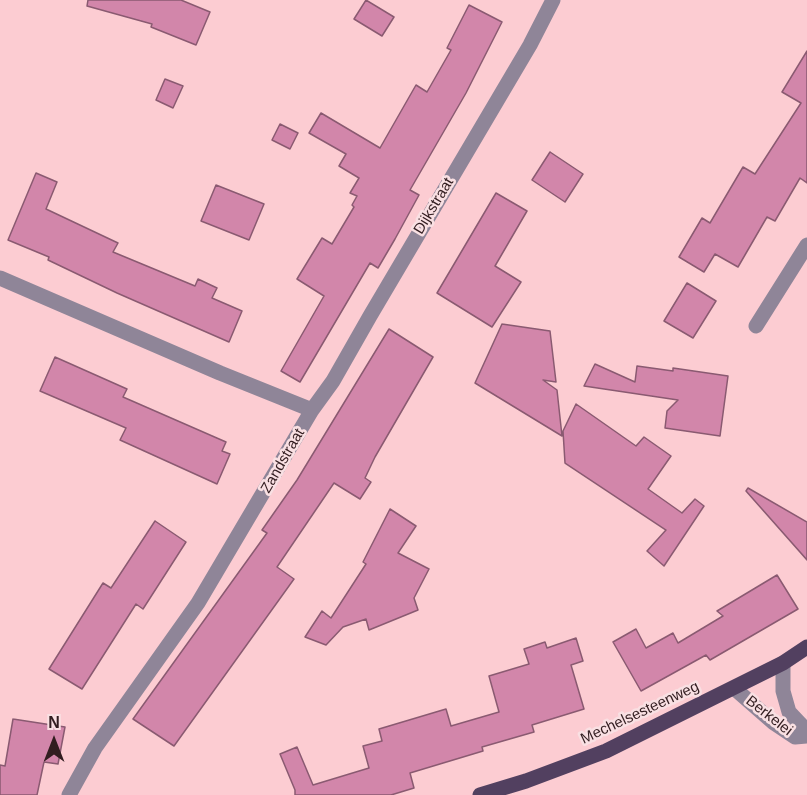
<!DOCTYPE html>
<style>
body{margin:0}
#map{position:relative;width:807px;height:795px;overflow:hidden;background:#fcccd2;font-family:Arial,sans-serif}
canvas{display:block}
.north{position:absolute;left:24px;top:711px;width:60px;height:60px;-webkit-text-stroke:4px #f9e0e3;paint-order:stroke;rotate:0deg;font-size:16px;font-weight:700;line-height:24px;text-align:center;color:#321d20}
.north::after{content:'';display:block;margin:auto;width:21px;height:27px;background:#321d20;clip-path:polygon(50% 0,100% 100%,50% 72%,0 100%)}
</style>
<div id="map">
<canvas width="807" height="795"></canvas>
<div class="north">N</div>
</div>
<script>
const c = document.querySelector('canvas').getContext('2d');
c.lineJoin = 'round';
function fill(path, color) {
  c.fillStyle = color;
  c.fill(path, 'evenodd');
}
function shape(rows) {
  const path = new Path2D();
  for (const r of rows) {
    path.moveTo(r[0], r[1]);
    for (let i = 2; i < r.length; i += 2) path.lineTo(r[i], r[i + 1]);
  }
  return path;
}
function stroke(path, color, width, dash) {
  c.strokeStyle = color;
  c.lineWidth = width;
  c.lineCap = dash ? 'butt' : 'round';
  c.setLineDash(dash || []);
  c.stroke(path);
}
function label(font, color, halo, rows, align = 'center') {
  c.font = font + ' Arial,sans-serif';
  c.lineWidth = 5;
  c.setLineDash([]);
  c.textBaseline = 'middle';
  c.strokeStyle = halo;
  c.fillStyle = color;
  for (const [text, x, y, turn = 0] of rows) {
    c.save();
    c.translate(x, y);
    c.rotate((+turn || 0) * Math.PI / 180);
    c.textAlign = isNaN(turn) ? turn : align;
    if (halo) c.strokeText(text, 0, 0);
    c.fillText(text, 0, 0);
    c.restore();
  }
}
const building = shape([
 [88,0,181,0,210,12,196,45,151,27,152,24,87,6,88,0],
 [366,0,394,17,382,36,354,19,366,0],
 [469,5,502,22,466,93,410,190,419,195,395,239,378,268,370,263,300,382,281,371,324,296,297,279,322,238,332,244,354,207,352,205,357,196,350,193,359,178,339,166,346,154,309,133,321,113,380,148,416,85,427,92,451,50,447,48,469,5],
 [807,51,807,183,800,178,775,221,767,217,738,267,715,254,704,272,679,257,702,218,710,223,743,167,755,174,801,103,782,92,807,51],
 [165,79,183,86,173,108,156,100,165,79],
 [280,124,298,133,290,149,272,140,280,124],
 [550,152,583,174,565,202,532,180,550,152],
 [36,173,57,182,46,209,118,243,113,252,195,286,198,279,217,288,212,298,242,311,229,342,117,293,48,260,49,257,8,240,36,173],
 [216,185,264,204,249,240,201,221,216,185],
 [496,193,527,211,495,266,521,282,492,327,437,293,496,193],
 [687,283,716,301,693,338,664,321,687,283],
 [502,324,550,331,556,382,543,380,557,390,562,436,475,383,502,324],
 [389,329,433,357,375,457,365,478,371,482,360,499,334,483,277,567,294,579,174,746,133,719,267,533,262,530,297,480,389,329],
 [55,357,127,389,123,397,226,442,222,451,230,454,217,484,120,440,126,428,40,391,55,357],
 [595,364,635,382,637,366,673,371,673,368,728,376,720,436,665,428,667,411,678,400,584,386,595,364],
 [576,404,636,446,644,437,671,456,648,489,682,513,695,499,704,506,664,566,647,551,666,530,565,463,563,431,576,404],
 [748,488,807,522,807,560,746,491,748,488],
 [390,509,416,526,398,553,429,569,414,598,418,610,369,630,366,619,343,627,326,645,305,637,322,611,331,618,366,564,363,562,390,509],
 [155,521,186,542,143,609,136,604,82,689,49,669,103,583,111,588,155,521],
 [777,575,798,609,710,660,706,655,641,691,613,642,636,629,646,648,673,633,678,643,723,616,717,611,777,575],
 [576,638,583,661,571,665,584,709,532,725,534,732,482,747,483,751,410,773,414,788,391,795,295,795,295,790,280,754,297,747,313,785,369,768,363,746,382,741,379,729,446,709,451,726,499,712,489,676,529,664,524,649,545,642,547,648,576,638],
 [13,719,65,727,58,764,44,762,37,795,0,795,0,765,5,766,13,719]
]);
const minor = shape([
 [0,278,220,373,312,410],
 [756,326,807,245],
 [783,663,783,691,789,712,807,731],
 [734,688,774,723,795,737,807,736],
 [69,795,95,748,198,603,312,410,333,381,370,316,530,45,553,0]
]);
const major = shape([
 [480,795,526,781,606,751,783,663,807,647]
]);
const streetNames = [
 ["Dijkstraat",434,206,-59],
 ["Zandstraat",283,461,-60],
 ["Mechelsesteenweg",640,713,-25],
 ["Berkelei",769,716,38]
];
fill(building, '#d286aa');
stroke(building, '#8a5a71', 1.5);
stroke(minor, '#8f8598', 15);
stroke(major, '#524060', 15);
label('15px', '#321d20', '#f9e0e3', streetNames);
</script>
